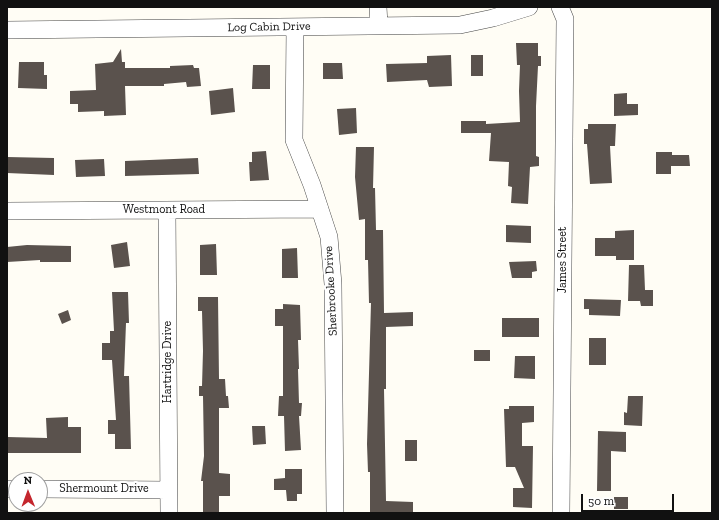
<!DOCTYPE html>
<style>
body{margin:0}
#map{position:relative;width:719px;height:520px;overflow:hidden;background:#fffdf5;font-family:"Zilla Slab",serif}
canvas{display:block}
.frame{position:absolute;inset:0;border:8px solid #111;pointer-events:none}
.north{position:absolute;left:8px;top:472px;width:40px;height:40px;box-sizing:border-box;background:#fff;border:1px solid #a0a0a0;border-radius:50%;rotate:359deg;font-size:11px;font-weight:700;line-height:16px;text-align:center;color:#111}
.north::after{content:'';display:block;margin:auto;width:14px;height:18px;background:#c4262e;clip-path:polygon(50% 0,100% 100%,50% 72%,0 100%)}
.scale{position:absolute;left:581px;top:494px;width:93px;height:18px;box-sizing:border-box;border:2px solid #111;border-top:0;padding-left:5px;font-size:12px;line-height:14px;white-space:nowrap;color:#111;-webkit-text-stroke:3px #fff;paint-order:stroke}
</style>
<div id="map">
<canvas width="719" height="520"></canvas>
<div class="frame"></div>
<div class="north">N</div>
<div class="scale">50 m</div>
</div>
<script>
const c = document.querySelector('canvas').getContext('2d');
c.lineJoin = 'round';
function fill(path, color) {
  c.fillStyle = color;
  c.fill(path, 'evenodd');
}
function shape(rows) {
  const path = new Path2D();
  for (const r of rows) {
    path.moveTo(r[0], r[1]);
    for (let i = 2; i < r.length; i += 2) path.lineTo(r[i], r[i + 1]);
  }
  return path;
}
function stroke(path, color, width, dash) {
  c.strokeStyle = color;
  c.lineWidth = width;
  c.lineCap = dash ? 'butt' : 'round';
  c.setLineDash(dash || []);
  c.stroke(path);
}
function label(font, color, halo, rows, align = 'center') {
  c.font = font + ' "Zilla Slab",serif';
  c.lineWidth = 4;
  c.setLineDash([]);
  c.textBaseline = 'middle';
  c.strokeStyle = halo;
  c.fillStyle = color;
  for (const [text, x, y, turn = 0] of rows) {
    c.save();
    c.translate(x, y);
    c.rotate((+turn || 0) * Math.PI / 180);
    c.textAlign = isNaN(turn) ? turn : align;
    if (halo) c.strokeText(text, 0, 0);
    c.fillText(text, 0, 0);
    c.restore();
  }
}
const building = shape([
 [516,43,538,43,538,56,541,56,541,66,538,66,536,106,536,156,539,157,539,166,530,167,528,204,511,203,512,187,508,186,509,162,489,161,491,133,461,133,461,121,486,121,486,124,520,122,519,91,520,65,517,65],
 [121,49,122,62,125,62,125,68,170,68,170,66,193,65,194,68,199,68,201,86,187,87,186,82,164,84,164,86,125,86,126,115,104,116,104,111,78,112,78,104,70,104,70,91,96,90,95,64,113,62],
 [451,55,452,86,429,87,427,80,387,82,386,64,427,63,427,56],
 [471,55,483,55,483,76,471,76],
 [19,62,44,62,44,75,47,75,47,89,18,88],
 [323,63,342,63,343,79,323,79],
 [253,65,270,65,270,89,252,89],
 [233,88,235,112,211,115,209,91],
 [627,93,627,104,638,104,638,115,614,116,614,94],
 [356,108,357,133,339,135,337,109],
 [588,124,616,124,615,146,610,146,612,183,590,184,587,144,584,144,584,129,588,129],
 [356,147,374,147,373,188,375,188,376,230,383,230,384,313,413,312,413,326,386,327,386,389,384,389,386,501,413,502,413,513,370,513,370,472,368,472,367,444,371,303,369,303,368,260,365,260,365,219,359,220,355,177],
 [266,151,269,180,250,181,249,162,252,162,252,152],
 [656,152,672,152,672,155,689,155,690,166,671,166,671,174,656,174],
 [7,157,54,158,54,175,7,173],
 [198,158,199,174,125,176,125,161],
 [104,159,105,176,76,177,75,160],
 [506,225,531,226,531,243,506,242],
 [634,230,634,260,616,260,616,256,595,256,595,238,615,238,615,231],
 [127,242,130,266,114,268,111,245],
 [216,244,217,275,200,275,200,245],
 [27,245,71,246,71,262,40,262,40,260,7,262,7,247],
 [297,248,298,278,282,278,282,249],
 [536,261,537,271,532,272,532,278,512,278,509,262],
 [629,265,644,265,645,290,653,290,653,306,641,306,640,301,628,301],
 [112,292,128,292,129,323,126,323,124,376,129,376,131,449,115,449,115,434,108,434,108,420,116,420,112,360,102,360,102,343,110,343,110,331,114,331],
 [198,297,218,297,219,379,225,379,226,396,228,396,229,408,219,408,219,473,230,474,230,496,219,496,219,513,203,513,203,481,201,481,204,456,203,396,199,396,199,386,202,386,203,351,202,311,198,311],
 [584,299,621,300,620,316,589,315,589,309,584,309],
 [283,304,300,305,301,340,298,340,299,369,298,369,299,403,302,403,301,416,299,416,301,450,285,451,284,416,278,416,279,396,283,396,283,326,275,326,275,309,283,309],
 [68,310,71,320,62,324,58,314],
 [502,318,539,318,539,337,502,337],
 [589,338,606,338,606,365,589,365],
 [474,350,490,350,490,361,474,361],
 [515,356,535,356,535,379,514,378],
 [628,396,643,396,642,426,624,425,624,412,627,413],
 [509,406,534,406,534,422,522,423,522,446,533,446,532,508,513,507,513,488,524,488,515,467,506,467,504,409,509,409],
 [68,417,68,427,81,427,81,453,7,453,7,437,47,438,46,418],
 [252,426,265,426,266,444,253,445],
 [598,431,626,432,626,452,611,451,611,491,597,491],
 [405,440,417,440,417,461,405,461],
 [285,469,302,469,302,494,297,494,297,501,287,501,286,490,274,490,274,479,285,478],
 [614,497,628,497,628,509,614,509]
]);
const minor = shape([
 [378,7,379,25],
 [560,7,565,19,561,513],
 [295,27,294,140,312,185,329,237,333,284,335,513],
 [7,30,460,25,493,18,529,7],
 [167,210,169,513],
 [7,211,320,209],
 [7,489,16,489],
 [40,489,168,490]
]);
const streetNames = [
 ["Log Cabin Drive",269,27,-1],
 ["Westmont Road",164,210],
 ["James Street",563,260,-90],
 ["Sherbrooke Drive",331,291,-93],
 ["Hartridge Drive",168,362,-90],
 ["Shermount Drive",104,489]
];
fill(building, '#5a524d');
stroke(minor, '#444', 18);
stroke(minor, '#fff', 17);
label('12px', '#111', '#fff', streetNames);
</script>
